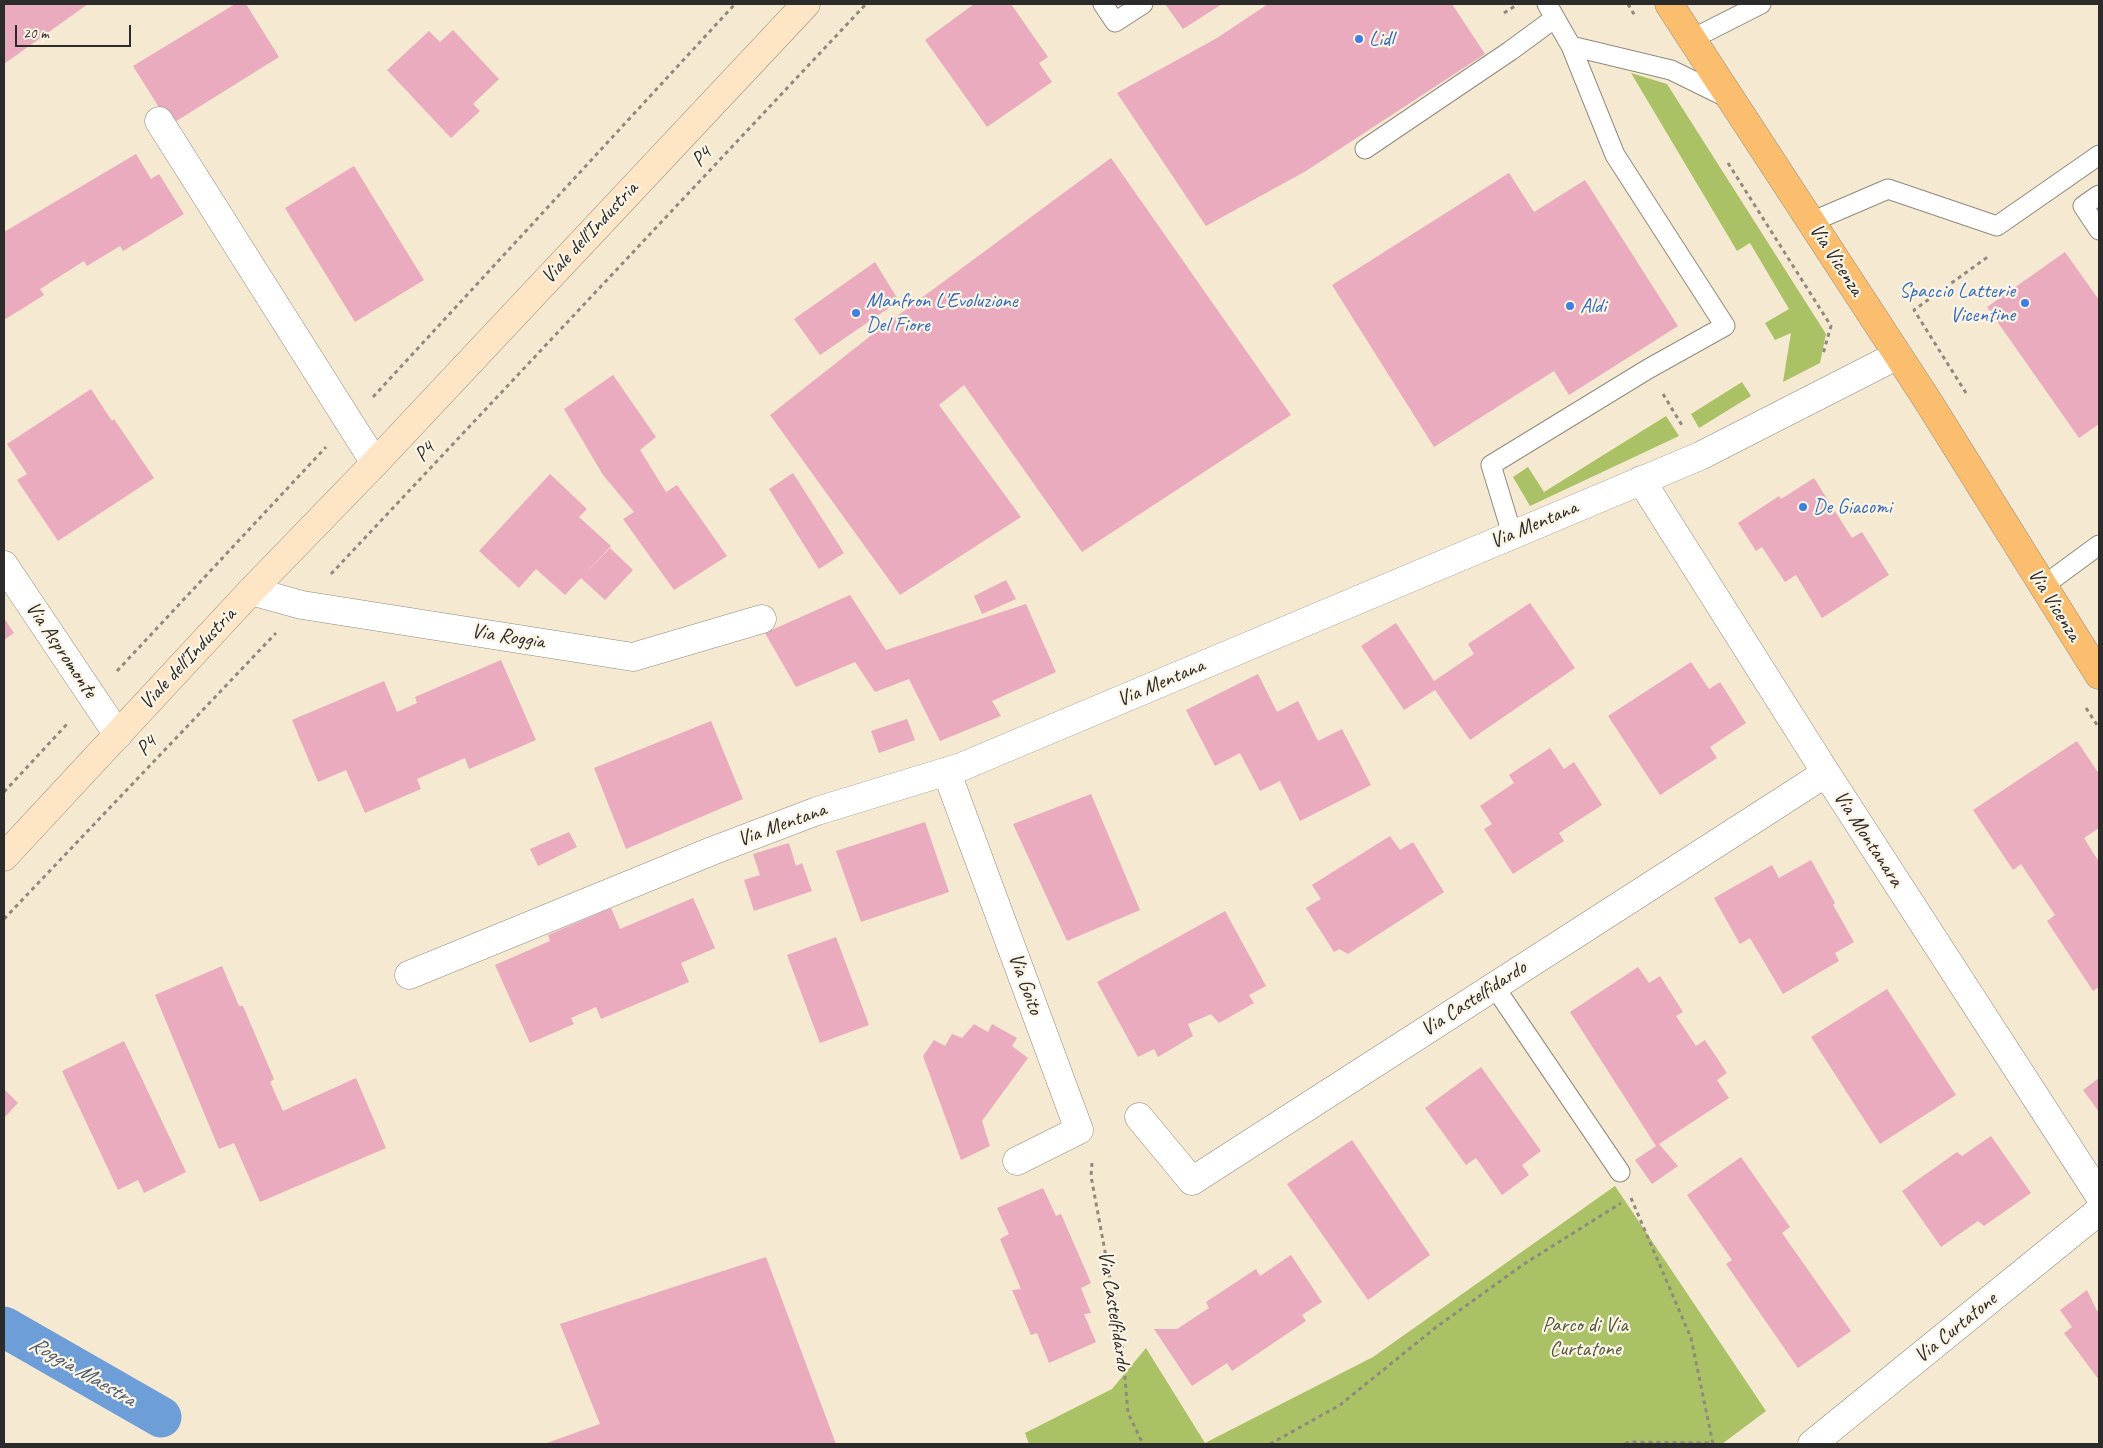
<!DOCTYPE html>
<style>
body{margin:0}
#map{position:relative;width:2103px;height:1448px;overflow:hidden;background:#f6e9d1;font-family:Caveat,sans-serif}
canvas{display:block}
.frame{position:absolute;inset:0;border:5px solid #2b2b2b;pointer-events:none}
.scale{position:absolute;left:15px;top:25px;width:116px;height:22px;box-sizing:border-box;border:2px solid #2b2b2b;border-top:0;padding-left:6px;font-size:15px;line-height:18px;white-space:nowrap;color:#2b2b2b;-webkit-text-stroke:4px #fcf5e5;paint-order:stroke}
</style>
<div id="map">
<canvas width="2103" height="1448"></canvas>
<div class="frame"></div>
<div class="scale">20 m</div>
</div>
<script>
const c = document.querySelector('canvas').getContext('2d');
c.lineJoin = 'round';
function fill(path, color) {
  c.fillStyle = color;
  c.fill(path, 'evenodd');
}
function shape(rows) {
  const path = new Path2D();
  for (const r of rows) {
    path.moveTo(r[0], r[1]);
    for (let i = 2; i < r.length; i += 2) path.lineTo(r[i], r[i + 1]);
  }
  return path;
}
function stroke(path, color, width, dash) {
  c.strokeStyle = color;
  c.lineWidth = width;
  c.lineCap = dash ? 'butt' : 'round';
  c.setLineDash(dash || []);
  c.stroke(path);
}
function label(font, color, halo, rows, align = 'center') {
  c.font = font + ' Caveat,sans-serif';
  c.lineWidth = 4.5;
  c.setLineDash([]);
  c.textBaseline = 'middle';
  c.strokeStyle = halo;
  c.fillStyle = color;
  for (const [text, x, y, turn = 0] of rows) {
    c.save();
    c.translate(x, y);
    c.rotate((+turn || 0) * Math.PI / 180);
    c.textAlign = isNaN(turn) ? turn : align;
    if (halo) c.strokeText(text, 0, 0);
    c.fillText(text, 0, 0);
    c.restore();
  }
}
const green = shape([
 [1631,73,1667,84,1826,334,1820,363,1783,382,1791,333,1775,340,1765,323,1789,309,1750,243,1737,251],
 [1742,382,1751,396,1699,428,1691,414],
 [1666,416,1679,436,1530,506,1513,477,1528,467,1544,492],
 [1615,1186,1766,1411,1722,1444,1029,1444,1025,1433,1112,1389,1146,1348,1205,1443,1373,1357]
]);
const canal = shape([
 [4,1327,161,1417]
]);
const building = shape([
 [4,4,88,4,4,64],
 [235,4,246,4,279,57,170,125,133,66],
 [974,4,1011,4,1048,57,1039,63,1052,82,987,127,925,40],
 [1165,4,1222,4,1183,29],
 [1268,4,1452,4,1485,54,1306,171,1206,226,1117,93,1217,38],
 [453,30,499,79,473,104,480,111,451,138,387,70,429,31,440,42],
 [136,154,151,179,159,174,184,214,123,251,120,246,87,266,84,261,40,289,44,295,4,320,4,232],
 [1111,158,1291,415,1082,552,964,385,939,405,1021,517,900,595,770,415,878,330],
 [354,166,424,280,355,322,285,208],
 [1509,173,1534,212,1585,180,1678,326,1569,395,1554,371,1434,447,1332,285],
 [2065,252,2099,300,2099,424,2079,438,1987,307],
 [875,262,899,301,820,355,794,319],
 [613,375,656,437,640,450,666,492,677,485,727,556,674,590,623,519,634,512,603,475,564,409],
 [91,389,112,421,114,419,154,478,58,541,17,480,27,474,7,444],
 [793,473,844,553,819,569,769,489],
 [550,474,587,509,579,517,611,546,583,576,610,548,633,570,605,600,581,578,565,595,536,569,519,588,479,551],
 [1814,478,1852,538,1862,532,1889,575,1822,618,1796,575,1785,582,1762,547,1756,551,1738,523,1779,496,1781,499],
 [1006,580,1016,599,982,614,974,596],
 [850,595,886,650,1026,604,1056,672,992,701,1001,716,940,741,909,679,875,692,855,662,796,687,765,633],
 [1530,603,1575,668,1470,740,1435,690,1404,710,1361,646,1396,623,1434,681,1474,654,1468,644],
 [4,618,14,633,4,640],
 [501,660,536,740,469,769,465,758,417,779,421,789,365,813,346,770,318,782,292,720,384,681,397,712,417,703,415,697],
 [1691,662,1709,689,1720,682,1746,723,1710,747,1717,758,1660,795,1608,716],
 [1258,674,1277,712,1298,701,1318,741,1342,729,1371,785,1300,821,1280,781,1260,791,1240,753,1215,766,1186,710],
 [907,719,915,740,879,753,871,731],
 [711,721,743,799,626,849,594,768],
 [2077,741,2099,774,2099,828,2084,838,2099,862,2099,987,2093,991,2047,921,2055,915,2021,864,2013,870,1973,810],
 [1550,748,1564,769,1574,762,1602,805,1559,833,1564,841,1513,874,1484,829,1492,824,1480,806,1514,783,1509,775],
 [1091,794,1140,910,1067,941,1013,824],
 [925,822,949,892,861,922,836,851],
 [569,832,577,847,538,866,530,849],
 [1390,836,1400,850,1413,842,1444,892,1348,954,1339,949,1334,952,1306,908,1321,899,1312,885],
 [789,843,796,866,802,863,812,891,754,911,744,880,760,875,753,854],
 [1811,860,1835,903,1833,905,1854,942,1835,953,1839,961,1783,994,1750,938,1740,944,1714,898,1772,865,1779,878],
 [693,898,715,948,681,963,689,982,601,1019,596,1007,571,1018,574,1024,530,1043,495,965,550,941,548,935,611,908,620,929],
 [1225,911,1266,986,1249,995,1254,1003,1219,1023,1211,1014,1188,1024,1193,1036,1158,1057,1154,1049,1138,1057,1097,982],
 [836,937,869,1025,820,1043,787,955],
 [222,966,239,1006,243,1006,274,1079,270,1082,283,1111,356,1078,386,1148,260,1202,234,1143,219,1149,155,995],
 [1638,967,1649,983,1660,976,1683,1012,1676,1016,1696,1046,1705,1040,1727,1073,1717,1080,1729,1098,1659,1144,1678,1166,1652,1184,1635,1160,1656,1146,1570,1012],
 [1887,989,1956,1095,1880,1144,1811,1037],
 [974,1024,988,1032,992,1024,1017,1038,1012,1046,1028,1058,982,1121,990,1146,961,1160,923,1056,934,1040,945,1046,952,1034,962,1038],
 [124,1041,186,1172,144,1193,138,1180,118,1190,62,1071],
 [1481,1067,1541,1151,1522,1165,1529,1175,1502,1195,1476,1158,1466,1165,1425,1108],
 [2099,1078,2099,1112,2083,1090],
 [4,1089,18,1103,4,1118],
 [1991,1136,2031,1193,1984,1226,1978,1221,1941,1247,1902,1191,1957,1152,1962,1156],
 [1352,1140,1430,1255,1368,1300,1287,1184],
 [1741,1157,1790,1227,1782,1233,1851,1331,1798,1368,1726,1264,1732,1260,1687,1195],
 [1043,1188,1056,1216,1061,1214,1091,1283,1081,1288,1091,1313,1084,1314,1096,1342,1049,1363,1037,1333,1031,1335,1012,1290,1021,1289,1000,1239,1009,1234,997,1208],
 [1291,1255,1322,1302,1302,1315,1306,1321,1232,1371,1227,1363,1192,1386,1154,1329,1177,1329,1209,1308,1206,1302,1256,1269,1260,1276],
 [766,1257,836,1444,544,1444,600,1424,560,1324],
 [2087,1290,2097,1311,2099,1310,2099,1380,2064,1333,2072,1327,2060,1310]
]);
const path = shape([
 [1628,4,1635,16],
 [1504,13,1518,4],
 [1728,163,1831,326,1823,354],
 [1966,393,1914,310,1989,256],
 [1663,394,1683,427],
 [373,397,735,4],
 [331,574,866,4],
 [117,671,326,447],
 [2086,708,2099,728],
 [4,792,68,723],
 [4,919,276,633],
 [1092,1163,1091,1176,1122,1343,1128,1413,1143,1444],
 [1631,1198,1691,1338,1713,1444],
 [1270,1444,1340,1405,1435,1328,1524,1264,1621,1203],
 [1625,1444,1629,1442,1713,1443]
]);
const service = shape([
 [1103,4,1115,22,1143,4],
 [1692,39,1761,4],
 [1571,46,1671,70,1730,99],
 [1365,149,1510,51,1555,18],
 [2099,195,2083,206,2099,230],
 [1811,222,1888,189,1997,226,2099,155],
 [1512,534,1491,465,1648,369,1725,326,1615,155,1571,46,1547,4],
 [2054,578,2099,545],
 [1494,986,1620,1172]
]);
const minor = shape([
 [159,121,375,463],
 [1641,480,1826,773,2099,1195],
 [4,565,118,735],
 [251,591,302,605,633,657,762,619],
 [947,773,1079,1130,1017,1161],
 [409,975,712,851,817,811,961,767,1700,456,1898,355],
 [1139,1117,1192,1181,1826,773],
 [1812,1444,2099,1211]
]);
const secondary = shape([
 [4,857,251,591,375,463,806,4]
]);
const primary = shape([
 [1669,4,1926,398,2099,675]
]);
const markers = [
 [1359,39,5,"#3f7fe0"],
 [2025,303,5,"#3f7fe0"],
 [1570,306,5,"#3f7fe0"],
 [856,313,5,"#3f7fe0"],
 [1803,507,5,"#3f7fe0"]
];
const shopNames = [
 ["Lidl",1369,39],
 ["Spaccio Latterie",2015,291,"right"],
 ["Vicentine",2015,315,"right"],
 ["Manfron L'Evoluzione",866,301],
 ["Del Fiore",866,325],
 ["Aldi",1580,306],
 ["De Giacomi",1813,507]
];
const streetNames = [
 ["P4",702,157,-47],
 ["Viale dell'Industria",590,233,-47],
 ["Via Vicenza",1836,260,57],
 ["P4",425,452,-47],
 ["Via Mentana",1534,525,-23],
 ["Via Vicenza",2054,605,58],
 ["Via Roggia",508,637,9],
 ["Via Aspromonte",61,650,56],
 ["Viale dell'Industria",188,659,-47],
 ["Via Mentana",1161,683,-23],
 ["P4",147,746,-46],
 ["Via Mentana",782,825,-20],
 ["Via Montanara",1868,839,57],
 ["Via Goito",1025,984,70],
 ["Via Castelfidardo",1474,999,-33],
 ["Via Castelfidardo",1114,1311,81],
 ["Via Curtatone",1956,1328,-39]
];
const parkNames = [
 ["Parco di Via",1585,1325],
 ["Curtatone",1585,1349]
];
const waterNames = [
 ["Roggia Maestra",82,1372,30]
];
fill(green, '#aac166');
stroke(canal, '#6e9ed8', 41);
fill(building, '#eaabbe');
stroke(service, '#908a7e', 21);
stroke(minor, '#908a7e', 29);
stroke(secondary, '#908a7e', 29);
stroke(primary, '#908a7e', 29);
stroke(path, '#908a7e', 3, [4, 4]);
stroke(service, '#fff', 19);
stroke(minor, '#fff', 28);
stroke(secondary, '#fde5c5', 28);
stroke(primary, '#fbbe6e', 28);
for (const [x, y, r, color] of markers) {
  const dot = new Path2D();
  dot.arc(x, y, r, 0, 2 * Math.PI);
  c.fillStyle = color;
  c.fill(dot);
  stroke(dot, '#fcf5e5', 2);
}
label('21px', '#366cbe', '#fcf5e5', shopNames, 'left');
label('21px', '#2b2b2b', '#fcf5e5', streetNames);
label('21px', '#51583d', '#fcf5e5', parkNames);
label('italic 22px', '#465970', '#fcf5e5', waterNames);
</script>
